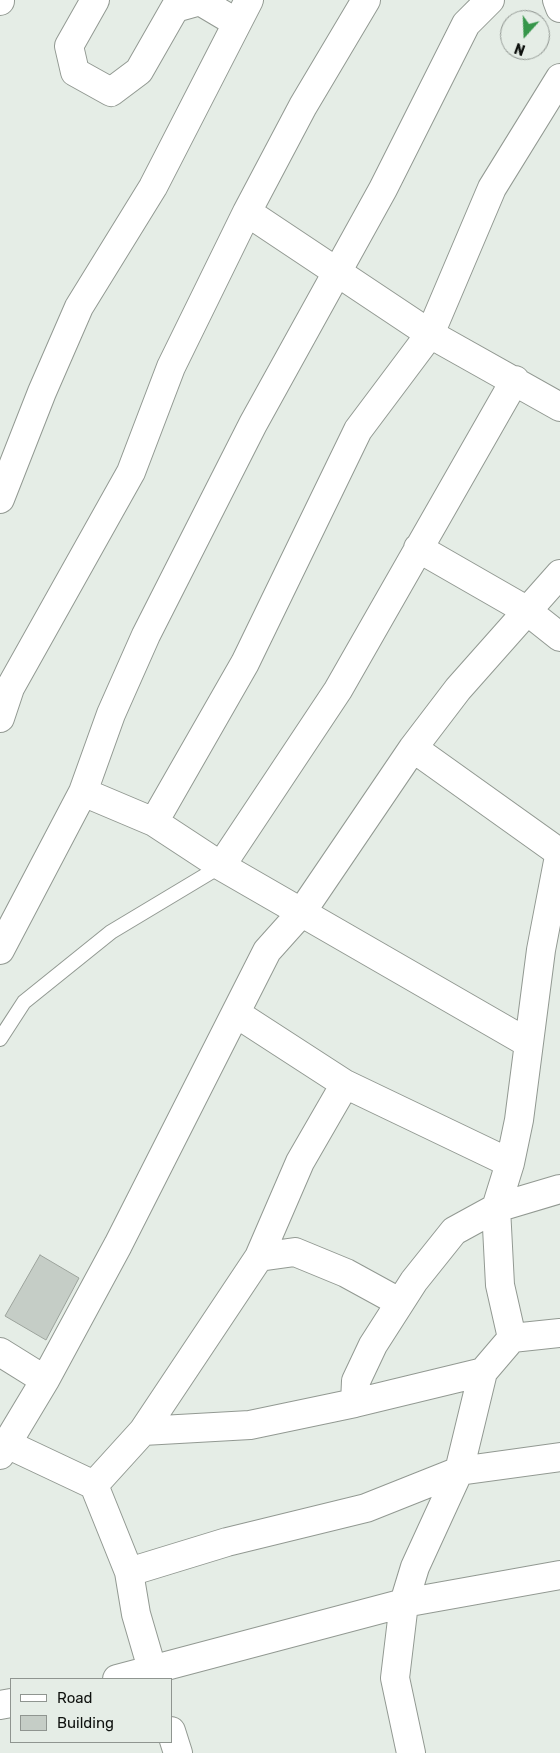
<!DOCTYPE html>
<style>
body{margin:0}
#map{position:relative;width:560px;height:1753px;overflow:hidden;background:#e5ede6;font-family:Rubik,sans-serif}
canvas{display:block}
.legend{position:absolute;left:10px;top:1678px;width:162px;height:65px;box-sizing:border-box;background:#e5ede6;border:1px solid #8f9590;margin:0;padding:6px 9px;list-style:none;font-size:15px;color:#0f120f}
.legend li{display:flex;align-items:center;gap:10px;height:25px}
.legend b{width:25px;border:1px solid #8f9590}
.north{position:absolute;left:500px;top:10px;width:50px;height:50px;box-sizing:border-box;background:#e5ede6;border:1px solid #8f9590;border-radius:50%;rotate:200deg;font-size:14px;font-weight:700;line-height:20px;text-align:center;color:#0f120f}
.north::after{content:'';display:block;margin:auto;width:18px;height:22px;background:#36964a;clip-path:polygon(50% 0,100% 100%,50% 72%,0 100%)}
</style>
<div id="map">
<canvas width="560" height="1753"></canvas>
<ul class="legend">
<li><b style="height:6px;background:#fff"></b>Road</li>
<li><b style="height:14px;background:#c5cdc6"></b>Building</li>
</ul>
<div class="north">N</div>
</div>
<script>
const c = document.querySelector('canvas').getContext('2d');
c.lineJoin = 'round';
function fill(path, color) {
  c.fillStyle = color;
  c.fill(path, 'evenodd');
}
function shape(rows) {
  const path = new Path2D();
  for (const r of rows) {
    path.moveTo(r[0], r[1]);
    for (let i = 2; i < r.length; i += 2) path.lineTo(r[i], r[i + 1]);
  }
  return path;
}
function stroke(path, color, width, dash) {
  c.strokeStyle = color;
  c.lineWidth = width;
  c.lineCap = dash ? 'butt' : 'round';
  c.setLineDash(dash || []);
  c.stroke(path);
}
const building = shape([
 [40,1255,79,1278,46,1340,5,1316,40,1255]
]);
const lane = shape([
 [0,1039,24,1002,111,932,221,866]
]);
const street = shape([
 [95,0,69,46,75,72,111,92,139,71,175,8,200,1,237,23],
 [557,0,560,8],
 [0,1,0,0],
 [247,212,430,334,560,407],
 [0,499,42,392,79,307,153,187,249,0],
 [418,548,526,610,560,637],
 [0,718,10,688,131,472,171,367,247,212,303,106,366,0],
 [413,748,560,853],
 [83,792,154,822,221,866,528,1043],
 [154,822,245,663,358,430,430,334,492,188,560,78],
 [221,866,338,690,515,380],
 [0,950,83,792,111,714,146,635,253,424,383,189,466,24,490,0],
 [237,1014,345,1084],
 [259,1257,295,1252,346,1273,399,1302],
 [512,1338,500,1285,496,1208,510,1163,519,1120,541,950,560,851],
 [0,1352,45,1380],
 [355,1403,356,1381,373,1345,414,1281,454,1231,496,1208,560,1189],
 [143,1431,259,1257,300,1162,345,1084,510,1163],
 [7,1444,94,1485,129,1572,136,1614,155,1679],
 [0,1455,45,1380,118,1245,267,951,301,913,413,748,458,689,560,574],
 [94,1485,143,1431,250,1425,355,1403,483,1372,512,1338,560,1333],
 [129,1572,227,1542,366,1508,459,1471,560,1457],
 [117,1679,404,1603,560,1575],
 [0,1705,11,1703],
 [171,1731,178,1753],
 [411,1753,395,1678,404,1603,415,1567,459,1471,483,1372]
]);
fill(building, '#c5cdc6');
stroke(building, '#9ca39c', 1);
stroke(lane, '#929992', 16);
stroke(street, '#929992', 30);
stroke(lane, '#fff', 14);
stroke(street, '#fff', 28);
</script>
